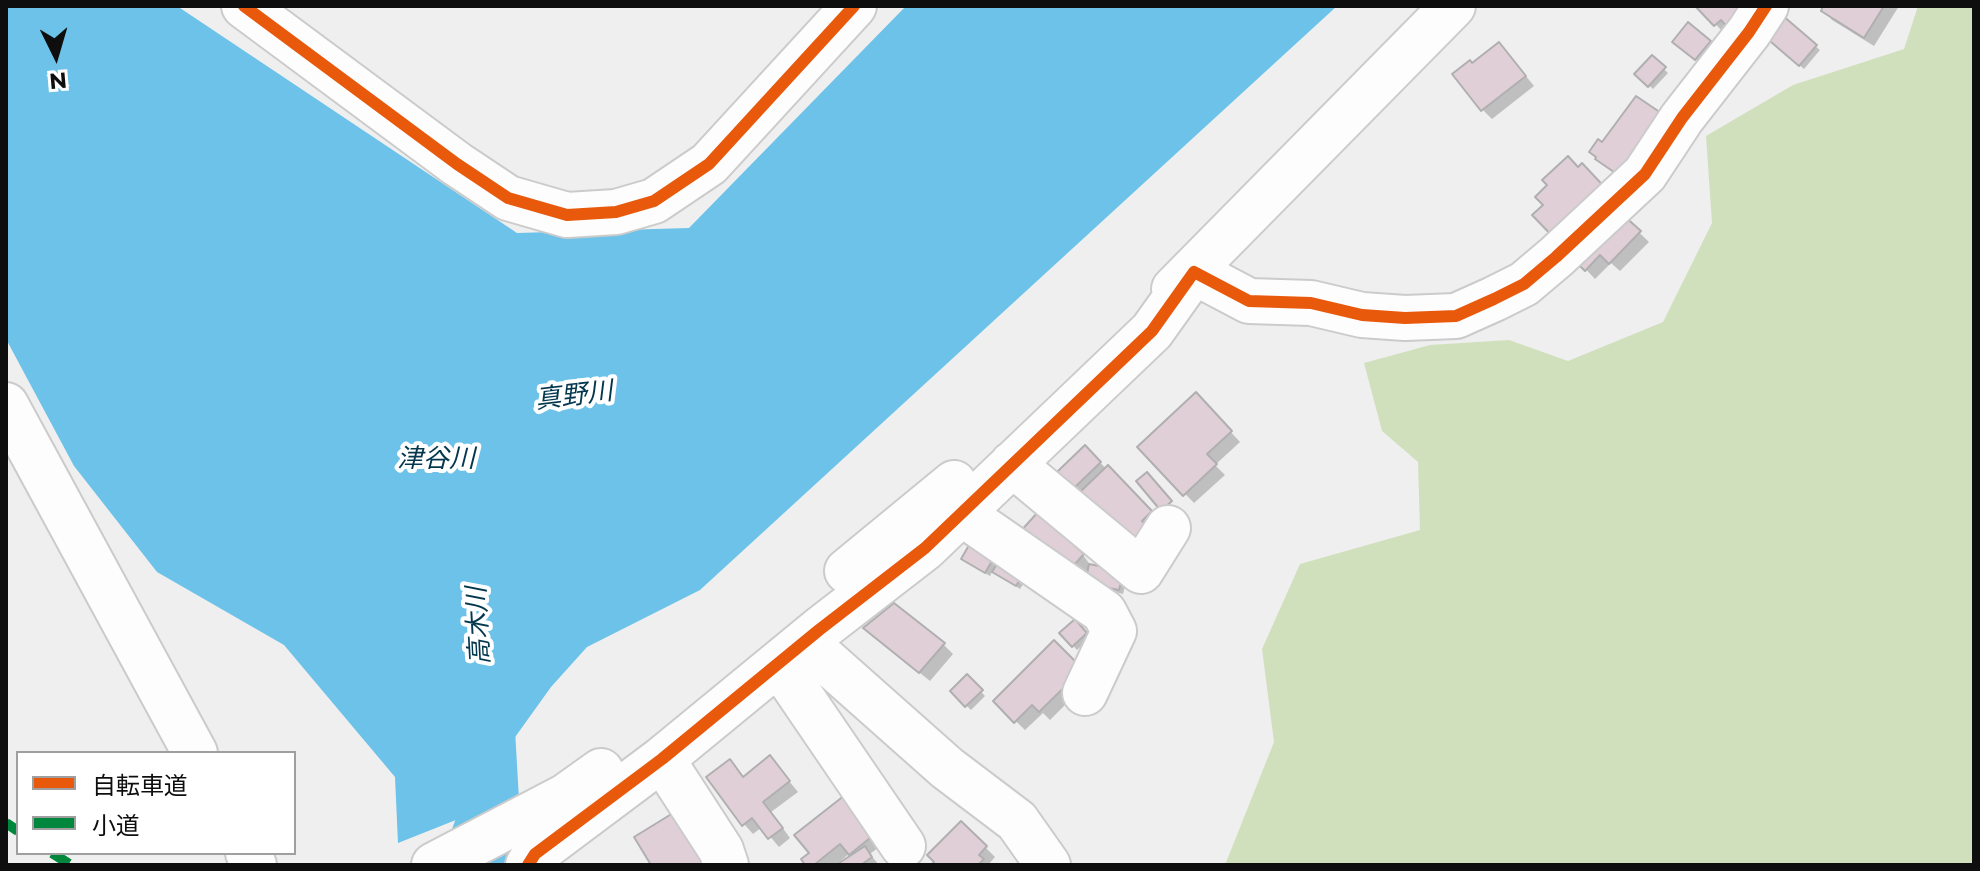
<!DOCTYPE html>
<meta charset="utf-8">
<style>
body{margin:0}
#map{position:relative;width:1980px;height:871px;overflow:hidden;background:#efeff0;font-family:Montserrat,"Noto Sans JP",sans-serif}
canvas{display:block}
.frame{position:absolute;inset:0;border:8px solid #0e0e0e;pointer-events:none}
.legend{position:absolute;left:16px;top:751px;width:280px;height:104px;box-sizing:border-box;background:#fff;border:2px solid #9f9f9f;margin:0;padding:10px 14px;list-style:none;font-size:24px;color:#0e0e0e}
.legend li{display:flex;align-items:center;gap:16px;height:40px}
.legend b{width:40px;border:2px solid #9f9f9f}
.north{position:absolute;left:16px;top:16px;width:80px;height:80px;-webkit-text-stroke:6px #fff;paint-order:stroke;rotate:175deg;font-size:22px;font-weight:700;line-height:32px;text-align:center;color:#0e0e0e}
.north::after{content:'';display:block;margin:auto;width:28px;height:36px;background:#0e0e0e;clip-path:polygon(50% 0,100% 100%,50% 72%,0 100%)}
</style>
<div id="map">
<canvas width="1980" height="871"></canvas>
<div class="frame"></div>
<ul class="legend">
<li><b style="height:10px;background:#e8590c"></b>自転車道</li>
<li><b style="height:10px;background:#00873e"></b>小道</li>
</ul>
<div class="north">N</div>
</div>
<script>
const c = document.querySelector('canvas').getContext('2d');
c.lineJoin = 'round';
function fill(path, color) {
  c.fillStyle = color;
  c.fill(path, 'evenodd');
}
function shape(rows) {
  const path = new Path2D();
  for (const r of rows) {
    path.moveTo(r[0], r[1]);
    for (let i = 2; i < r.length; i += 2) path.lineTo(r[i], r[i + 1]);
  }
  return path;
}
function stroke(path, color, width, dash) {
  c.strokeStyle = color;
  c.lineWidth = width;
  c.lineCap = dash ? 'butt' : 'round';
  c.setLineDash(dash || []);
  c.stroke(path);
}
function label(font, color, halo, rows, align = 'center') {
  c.font = font + ' Montserrat,"Noto Sans JP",sans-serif';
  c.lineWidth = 8;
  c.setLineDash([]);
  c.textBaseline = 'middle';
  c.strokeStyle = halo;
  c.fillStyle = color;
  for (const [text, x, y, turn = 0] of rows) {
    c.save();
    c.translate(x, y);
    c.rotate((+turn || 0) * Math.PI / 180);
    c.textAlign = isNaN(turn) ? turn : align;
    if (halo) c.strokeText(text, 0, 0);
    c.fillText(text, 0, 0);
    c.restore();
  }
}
const green = shape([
 [1918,6,1974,6,1974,865,1225,865,1274,742,1262,649,1300,564,1420,530,1418,462,1382,431,1364,363,1430,345,1509,340,1568,361,1663,322,1712,223,1706,136,1793,85,1904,49]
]);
const water = shape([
 [6,6,177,6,517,233,689,228,906,6,1337,6,700,590,587,647,551,687,513,740,481,810,398,843,395,777,284,645,157,572,74,466,6,339]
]);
const shadow = shape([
 [1698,6,1764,6,1725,34],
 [1826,6,1899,6,1874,46,1832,20,1823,10],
 [1771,40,1815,46,1820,50,1804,69],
 [1709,42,1714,46,1700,63,1679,46],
 [1508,54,1534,86,1492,119,1483,110,1473,65],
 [1652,58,1668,73,1653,89,1637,74],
 [1622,216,1649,242,1620,271,1611,263,1595,279,1578,261],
 [1196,395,1240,442,1215,465,1225,475,1194,503,1140,447],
 [1085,448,1160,521,1132,548,1060,472],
 [1038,514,1083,555,1091,566,1127,577,1123,594,1092,586,1091,566,1076,583],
 [973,543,1030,574,1020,589,993,570,990,576,967,563,963,559],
 [1075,622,1090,638,1077,650,1062,633],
 [875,637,943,644,953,654,930,681],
 [967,677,985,696,971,710,952,691],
 [1091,679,1050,720,1043,713,1025,730,995,701],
 [770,758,798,792,771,812,790,838,779,847,762,827,753,834,744,824,729,762,744,778],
 [845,798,883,844,870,854,879,865,840,865,853,856,850,853,838,863,840,865,808,865,811,854],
 [961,823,995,857,988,865,933,865]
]);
const river = shape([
 [472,865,489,818,483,713]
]);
const building = shape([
 [1695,6,1747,6,1728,28,1721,20,1714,26,1695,6],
 [1823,6,1884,6,1864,38,1821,11,1823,6],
 [1782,15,1817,45,1799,66,1764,36,1782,15],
 [1688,22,1711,41,1695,60,1672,42,1688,22],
 [1499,42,1526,76,1481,111,1452,74,1470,60,1472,63,1499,42],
 [1652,55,1666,67,1648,87,1634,74,1652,55],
 [1636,96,1667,117,1624,179,1595,159,1596,157,1589,152,1598,139,1602,142,1636,96],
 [1568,156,1578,167,1582,163,1612,195,1559,243,1532,215,1543,205,1535,197,1547,185,1542,180,1568,156],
 [1622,214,1641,231,1609,264,1600,255,1585,271,1575,261,1622,214],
 [1196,392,1232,431,1207,454,1217,464,1183,496,1137,447,1196,392],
 [1085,445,1101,462,1073,489,1057,472,1085,445],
 [1108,465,1152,511,1142,521,1153,533,1140,546,1077,495,1108,465],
 [1147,472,1172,501,1161,511,1136,481,1147,472],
 [1038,512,1084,554,1065,575,1019,533,1038,512],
 [972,540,996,554,985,573,961,559,972,540],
 [1003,554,1027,568,1016,586,992,572,1003,554],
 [1089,564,1124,571,1119,590,1085,583,1089,564],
 [894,603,945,643,919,673,863,628,894,603],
 [1075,619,1087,633,1072,647,1059,633,1075,619],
 [1054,640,1083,669,1039,712,1032,705,1014,723,993,701,1054,640],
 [967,674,983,690,965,707,950,691,967,674],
 [770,755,790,781,763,802,783,828,768,839,752,818,742,826,706,777,730,759,743,777,770,755],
 [845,795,875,834,849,855,840,844,814,865,805,865,801,859,809,853,794,835,845,795],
 [678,810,711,865,651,865,634,837,678,810],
 [961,821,987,846,979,855,984,859,978,865,931,865,934,862,927,855,961,821],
 [865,846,872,857,861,865,836,865,865,846]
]);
const minor = shape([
 [244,6,457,164,508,198,567,215,616,212,654,201,709,164,854,6],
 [1174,289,1453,6],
 [6,405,195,753],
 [1012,464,1141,571,1168,528],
 [961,513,1104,612,1114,631,1085,693],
 [847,571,954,483],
 [805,642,947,768,1017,821,1048,865],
 [779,664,903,846],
 [662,759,721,850,726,865],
 [248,853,254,865],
 [434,865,566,796,601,771],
 [528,865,535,854,662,759,819,630,925,548,1152,331,1194,272,1249,301,1311,303,1362,315,1405,318,1456,316,1494,299,1524,284,1556,257,1645,174,1682,118,1749,32,1766,6]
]);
const quiet = shape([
 [6,823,18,831],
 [52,853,71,865]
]);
const cycleway = shape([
 [244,6,457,164,508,198,567,215,616,212,654,201,709,164,854,6],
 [528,865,535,854,662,759,819,630,925,548,1152,331,1194,272,1249,301,1311,303,1362,315,1405,318,1456,316,1494,299,1524,284,1556,257,1645,174,1682,118,1749,32,1766,6]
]);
const waterNames = [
 ["真野川",574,396,-7],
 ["津谷川",436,459],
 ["高木川",479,626,-93]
];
fill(green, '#d1e0bc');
fill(water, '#6cc2e8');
fill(shadow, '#0003');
stroke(river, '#6cc2e8', 62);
fill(building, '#e1cfd8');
stroke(building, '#b0afb0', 2);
stroke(minor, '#cbcbcc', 48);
stroke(minor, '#fdfdfd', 44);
stroke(quiet, '#00873e', 10, [20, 10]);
stroke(cycleway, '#e8590c', 12);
label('italic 26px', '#02374d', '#fff', waterNames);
</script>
